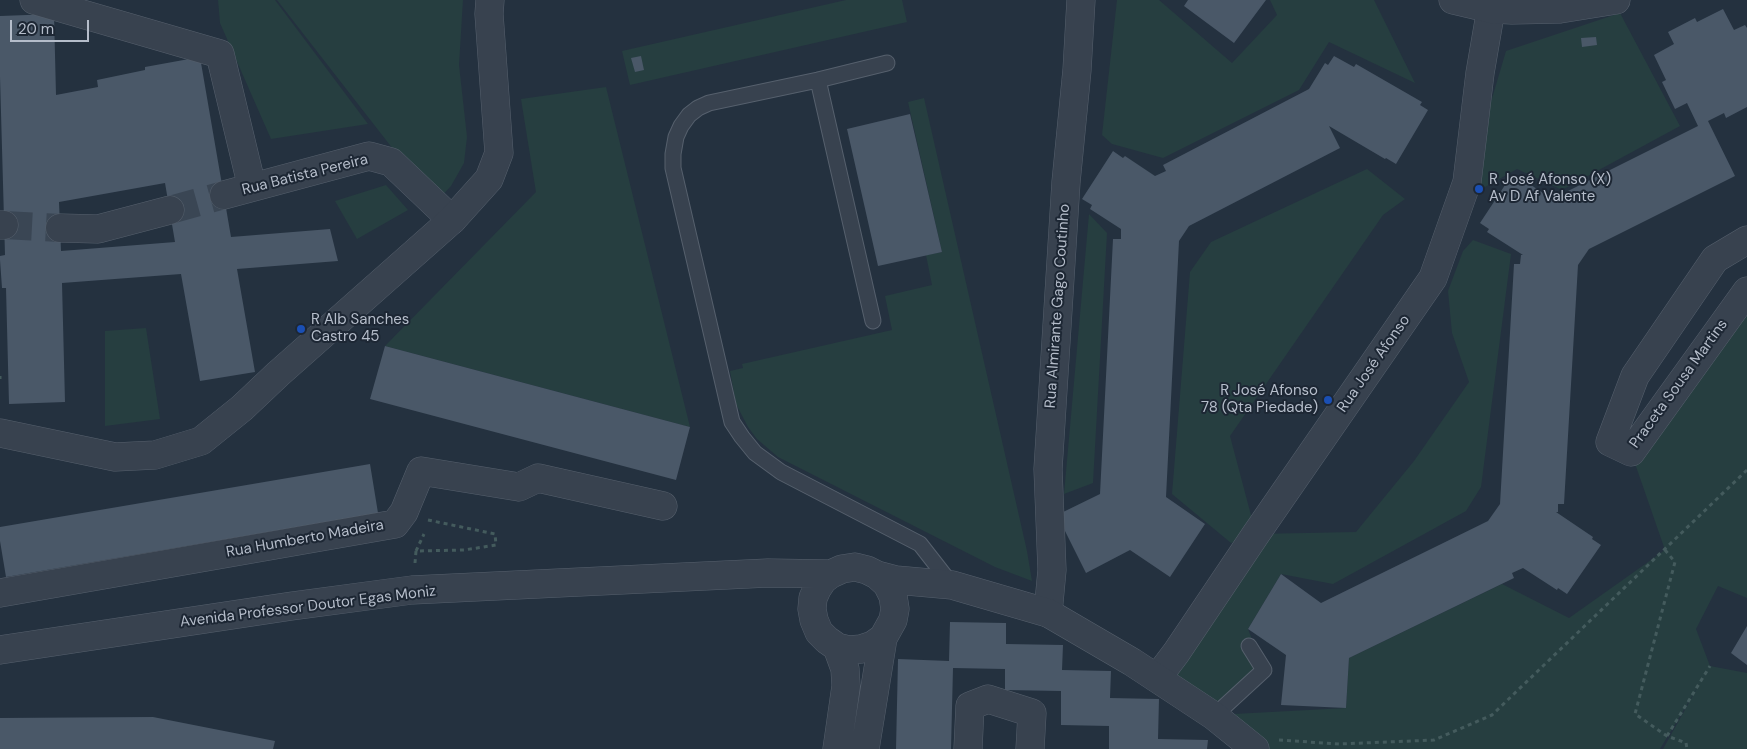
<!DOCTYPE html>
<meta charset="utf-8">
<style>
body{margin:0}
#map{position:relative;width:1747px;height:749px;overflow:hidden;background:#24313f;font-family:"DM Sans",sans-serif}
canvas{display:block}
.scale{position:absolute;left:10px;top:20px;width:79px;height:22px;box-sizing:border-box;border:2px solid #b5bdca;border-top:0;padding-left:6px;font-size:15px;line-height:18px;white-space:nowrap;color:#b5bdca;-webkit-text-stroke:4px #1d2734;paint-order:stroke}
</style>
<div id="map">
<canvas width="1747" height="749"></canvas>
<div class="scale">20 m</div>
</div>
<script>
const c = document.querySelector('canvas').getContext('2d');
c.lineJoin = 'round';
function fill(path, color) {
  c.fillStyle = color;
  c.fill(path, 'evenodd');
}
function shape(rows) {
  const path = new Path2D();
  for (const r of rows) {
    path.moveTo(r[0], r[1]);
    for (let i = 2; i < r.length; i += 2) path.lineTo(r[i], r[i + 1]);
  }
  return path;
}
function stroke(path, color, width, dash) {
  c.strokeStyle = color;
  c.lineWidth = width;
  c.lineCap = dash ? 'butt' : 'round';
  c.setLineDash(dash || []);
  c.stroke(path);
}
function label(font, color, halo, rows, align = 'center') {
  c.font = font + ' "DM Sans",sans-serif';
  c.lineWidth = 4;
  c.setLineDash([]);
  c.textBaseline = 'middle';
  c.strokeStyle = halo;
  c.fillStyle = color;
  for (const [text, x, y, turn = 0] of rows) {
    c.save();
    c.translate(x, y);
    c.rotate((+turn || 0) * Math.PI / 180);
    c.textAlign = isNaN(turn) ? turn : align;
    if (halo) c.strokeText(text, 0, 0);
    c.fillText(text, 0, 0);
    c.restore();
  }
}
const green = shape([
 [218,0,275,0,368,124,271,139,220,23],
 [277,0,463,0,459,65,467,137,464,163,451,186,435,203],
 [846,0,902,0,907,22,630,85,622,51],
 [1117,0,1159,0,1232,63,1277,15,1270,0,1374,0,1415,83,1329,42,1299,90,1163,158,1112,144,1102,135],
 [1620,13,1680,126,1562,190,1517,169,1462,200,1506,51],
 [606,87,690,427,385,346,536,192,521,99],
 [924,98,1027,551,1032,581,995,567,778,457,757,439,748,427,736,404,730,371,743,368,742,364,892,330,885,296,932,285,926,255,942,252,908,102],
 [1367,169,1405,199,1383,215,1230,436,1256,534,1356,532,1414,461,1469,382,1452,333,1448,291,1463,251,1473,240,1511,254,1481,487,1466,511,1333,584,1281,574,1248,629,1264,670,1215,715,1346,708,1349,658,1502,584,1569,618,1665,550,1631,452,1747,291,1747,598,1718,586,1696,629,1710,666,1747,673,1747,749,1663,749,1700,683,1660,749,1255,749,1157,678,1255,535,1231,543,1172,494,1190,272,1211,242],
 [386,185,408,210,357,239,335,201],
 [1089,214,1107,233,1093,483,1064,494],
 [146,328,160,419,105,426,105,331]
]);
const building = shape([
 [1188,0,1266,0,1234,43,1184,6],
 [1723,9,1734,30,1745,25,1747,28,1747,107,1726,118,1724,113,1708,121,1735,176,1589,249,1578,265,1564,504,1558,504,1558,512,1556,512,1593,537,1592,539,1601,545,1567,594,1558,588,1557,590,1523,568,1512,573,1514,578,1349,658,1346,708,1281,705,1286,655,1248,629,1281,574,1321,603,1488,521,1500,504,1514,264,1520,264,1521,255,1523,255,1487,232,1489,229,1480,223,1511,176,1520,182,1522,179,1552,199,1698,126,1687,103,1675,109,1662,82,1666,80,1654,55,1674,44,1668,32,1695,18,1697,22],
 [54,14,56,95,98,87,97,80,145,70,145,67,200,57,231,237,330,229,338,261,237,269,255,372,200,381,181,274,62,283,65,402,9,404,6,288,2,288,0,260,0,256,5,255,0,77,0,16],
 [165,183,175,242,61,251,59,202],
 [1596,37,1597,45,1582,47,1581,38],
 [641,56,644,70,635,72,631,58],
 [1334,56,1354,67,1356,64,1422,102,1420,105,1428,110,1396,164,1386,158,1385,159,1329,126,1340,148,1189,226,1179,241,1166,497,1205,524,1170,577,1130,550,1086,573,1057,515,1100,494,1113,239,1121,239,1121,229,1090,209,1092,205,1082,199,1113,151,1123,158,1125,156,1155,176,1166,171,1163,165,1309,89,1325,63,1328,65],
 [910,114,942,252,878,266,847,129],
 [385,346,690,427,676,480,370,399],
 [370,464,378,513,6,577,0,541,0,527],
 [950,622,1006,623,1006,644,1063,645,1062,670,1111,671,1110,698,1159,699,1158,739,1208,740,1207,749,1109,749,1109,726,1061,725,1061,691,1005,690,1005,669,953,668,951,749,896,749,898,659,949,661],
 [1747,626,1747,665,1731,653],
 [153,717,275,741,273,749,0,749,0,718]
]);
const minorTunnel = shape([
 [170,210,224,195],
 [4,225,60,228]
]);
const path = shape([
 [0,376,0,379],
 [1665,550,1675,562,1635,714,1667,736,1686,743,1687,749],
 [416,551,424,534],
 [415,563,416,551,464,550,496,545,495,534,428,520],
 [1667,736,1710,666],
 [1279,740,1339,744,1434,740,1492,715,1747,470]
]);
const service = shape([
 [887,63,818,80,709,103,698,108,689,115,681,126,676,137,673,154,673,168,732,422,742,437,755,453,781,472,920,544,952,585],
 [818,80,873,321],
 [1214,716,1264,670,1249,646]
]);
const minor = shape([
 [34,0,220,54,252,187],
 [224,195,369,156,391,162,452,220],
 [0,225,4,225],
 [60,228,98,229,170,210],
 [1747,240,1715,259,1635,376,1610,442,1631,452,1747,291],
 [0,593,395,524,404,512,421,471,519,487,538,478,663,506],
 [1048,613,1052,570,1048,469,1066,182,1077,70,1081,0],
 [1157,678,1176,653,1256,534,1433,278,1467,182,1480,73,1491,9],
 [968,749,970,706,988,699,1032,713,1030,749]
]);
const tertiary = shape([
 [1453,0,1491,9,1512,10,1560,9,1616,0],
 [0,433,115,457,155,455,201,441,242,408,278,374,452,220,489,179,499,153,489,14,490,0],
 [877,575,896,580,952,585,1048,613,1132,662,1214,716,1255,749],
 [837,647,845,669,846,686,837,749],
 [0,650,292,606,412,590,768,573,831,574,842,569,855,567,867,570,877,575,887,584,893,596,895,609,893,620,883,638,873,645,861,649,849,650,837,647,827,640,819,632,814,620,812,609,813,598,817,589,823,580,831,574],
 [865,749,883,638]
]);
const markers = [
 [1479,189,5,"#1a4fb4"],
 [301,329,5,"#1a4fb4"],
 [1328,400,5,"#1a4fb4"]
];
const streetNames = [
 ["Rua Batista Pereira",305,175,-14],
 ["Rua Almirante Gago Coutinho",1058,306,-86],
 ["Rua José Afonso",1374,364,-55],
 ["Praceta Sousa Martins",1679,384,-54],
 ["Rua Humberto Madeira",305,539,-10],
 ["Avenida Professor Doutor Egas Moniz",308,607,-7]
];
const poiNames = [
 ["R José Afonso (X)",1489,180],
 ["Av D Af Valente",1489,197],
 ["R Alb Sanches",311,320],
 ["Castro 45",311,337],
 ["R José Afonso",1318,391,"right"],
 ["78 (Qta Piedade)",1318,408,"right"]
];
fill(green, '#263e40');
fill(building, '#4a5868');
stroke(minorTunnel, '#3a4654', 28, [28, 14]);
stroke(service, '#56606d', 17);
stroke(minor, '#56606d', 29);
stroke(tertiary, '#56606d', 29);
stroke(path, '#445b5d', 3, [4, 4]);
stroke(service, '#38424f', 15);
stroke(minor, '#38424f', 28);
stroke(tertiary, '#38424f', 28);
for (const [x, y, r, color] of markers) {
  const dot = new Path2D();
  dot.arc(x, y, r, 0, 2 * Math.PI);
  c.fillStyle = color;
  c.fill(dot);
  stroke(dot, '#1d2734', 2);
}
label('15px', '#b5bdca', '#1d2734', streetNames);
label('15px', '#b5bdca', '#1d2734', poiNames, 'left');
</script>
